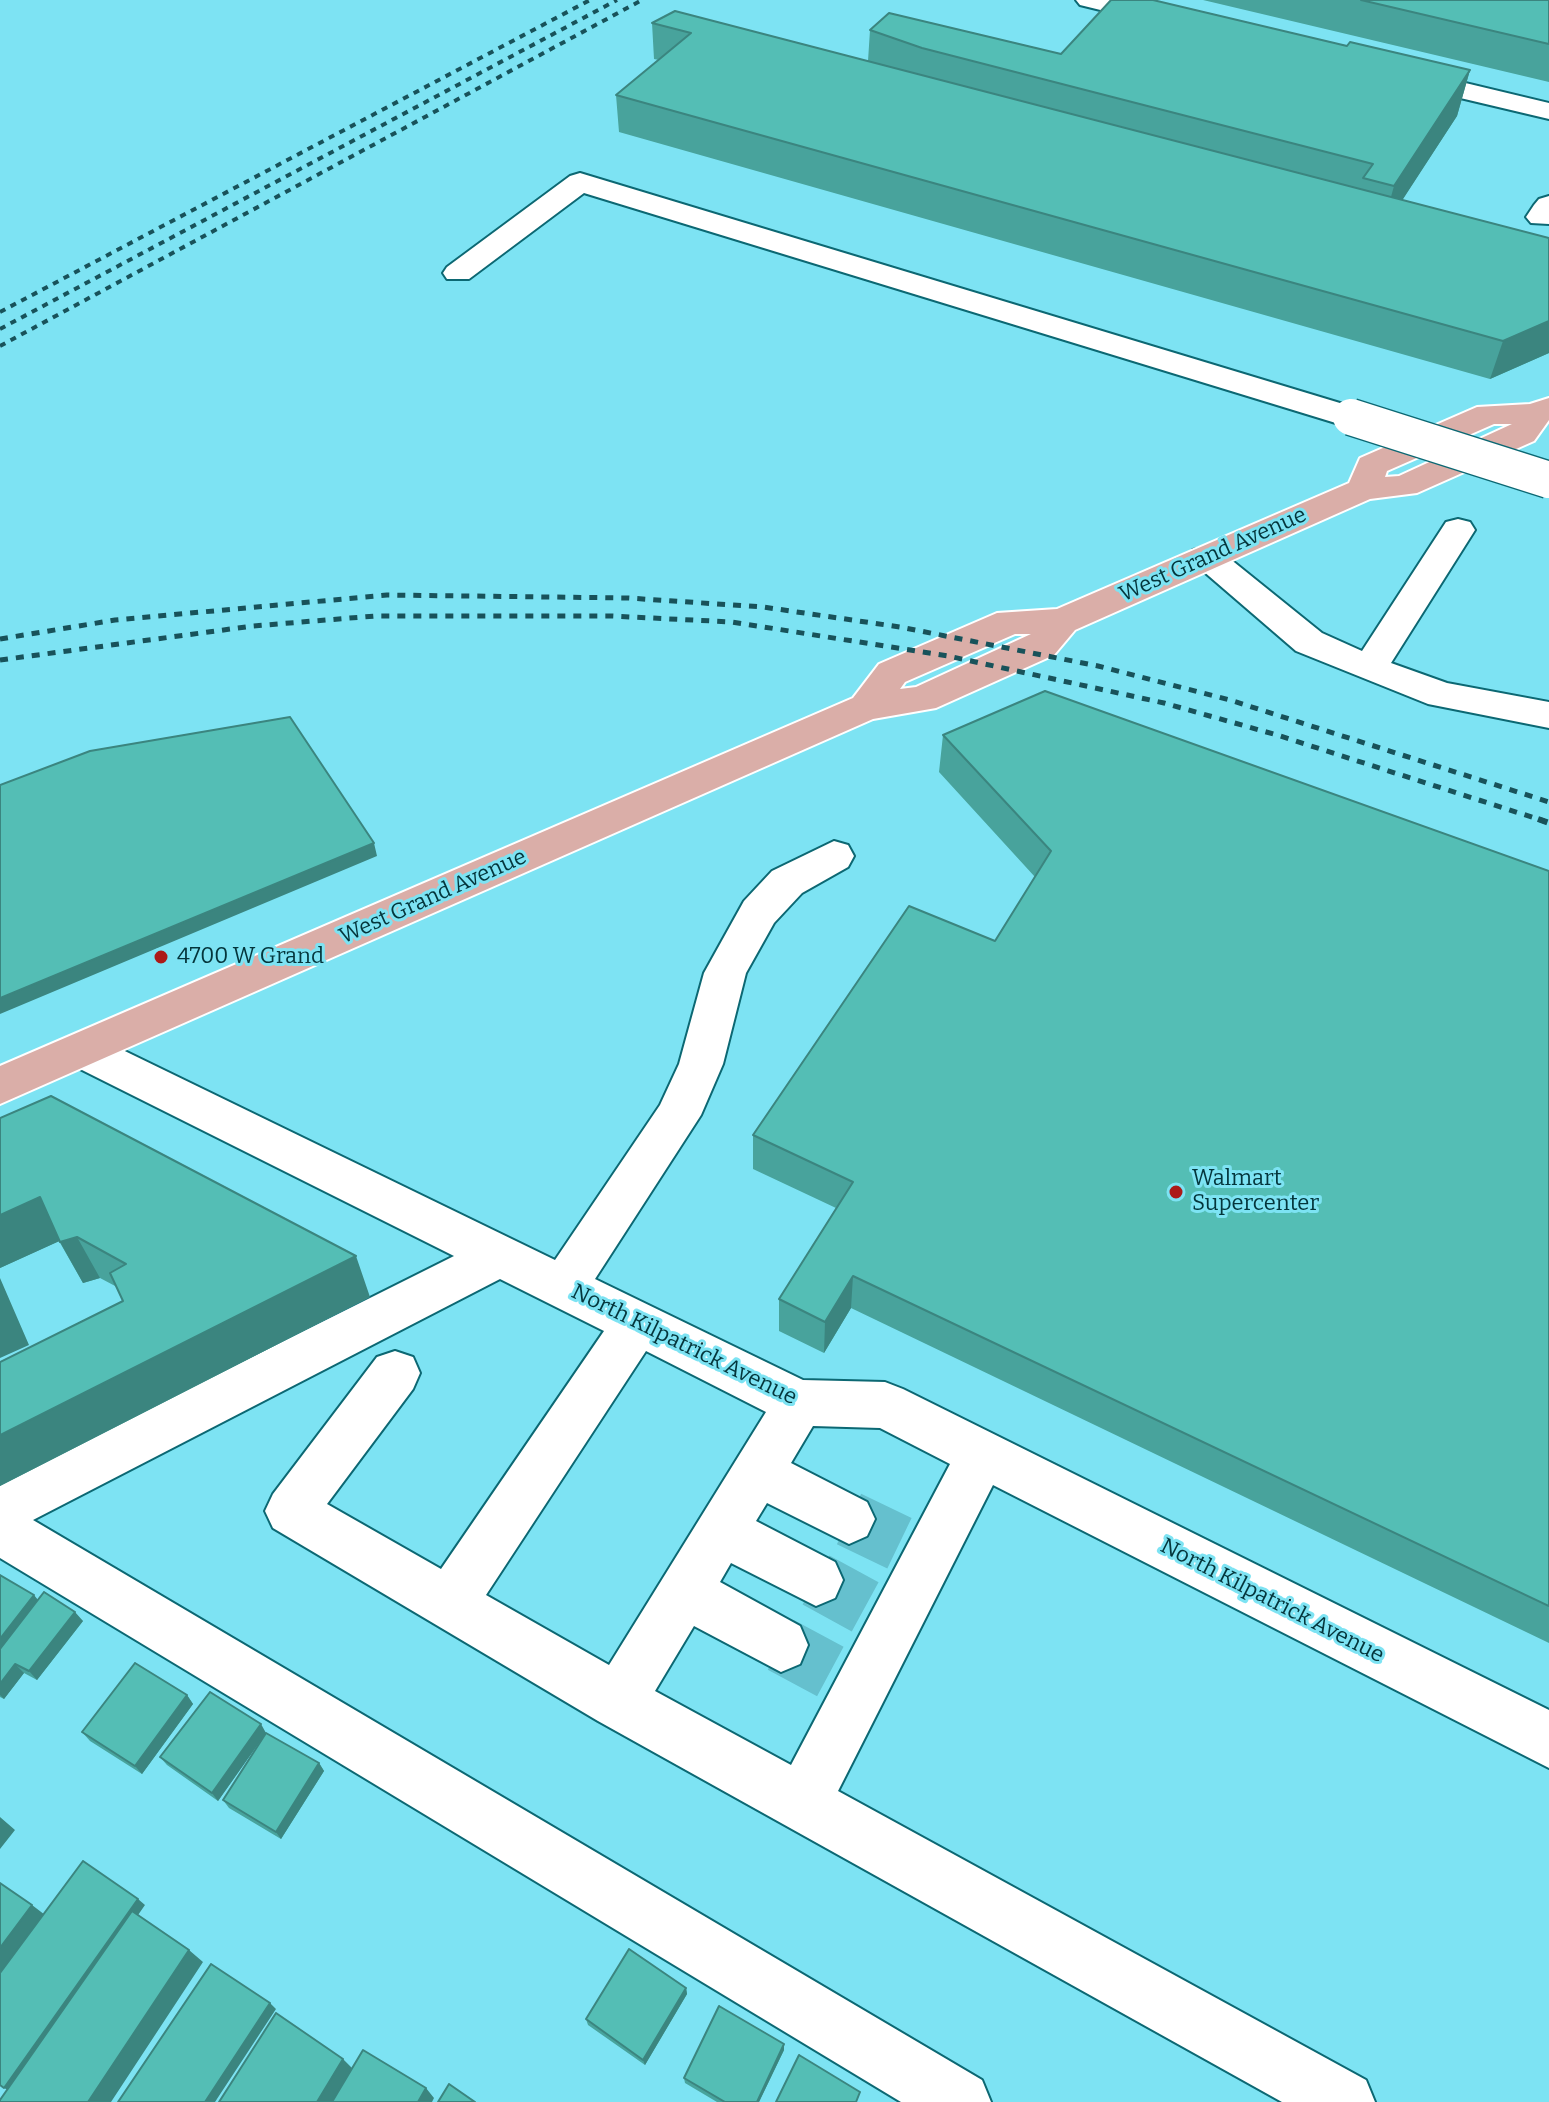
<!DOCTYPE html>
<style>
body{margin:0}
canvas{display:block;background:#7de3f3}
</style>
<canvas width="1549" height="2102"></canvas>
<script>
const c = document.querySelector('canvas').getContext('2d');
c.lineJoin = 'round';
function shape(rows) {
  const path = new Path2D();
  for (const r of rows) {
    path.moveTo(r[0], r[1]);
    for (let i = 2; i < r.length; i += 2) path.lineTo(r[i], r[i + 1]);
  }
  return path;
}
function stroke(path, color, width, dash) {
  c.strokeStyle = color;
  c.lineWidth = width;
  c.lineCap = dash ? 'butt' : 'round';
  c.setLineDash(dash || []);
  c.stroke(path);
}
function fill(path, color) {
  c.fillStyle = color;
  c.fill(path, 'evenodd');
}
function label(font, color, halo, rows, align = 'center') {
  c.font = font + ' Bitter,serif';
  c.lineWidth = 6;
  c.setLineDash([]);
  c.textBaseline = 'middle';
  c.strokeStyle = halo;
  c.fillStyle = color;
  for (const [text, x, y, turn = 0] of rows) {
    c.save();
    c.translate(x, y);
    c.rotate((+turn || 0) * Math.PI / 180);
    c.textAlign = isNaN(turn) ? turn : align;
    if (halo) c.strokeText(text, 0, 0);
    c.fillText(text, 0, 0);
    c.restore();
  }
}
const minorTunnel = shape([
 [849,1519,903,1545],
 [816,1580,871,1610],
 [781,1645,835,1674]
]);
const minor = shape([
 [1076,0,1122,0,1175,13,1179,18,1166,26,1080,5,1076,0],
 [1407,69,1549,103,1549,119,1397,83,1394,77,1397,71,1407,69],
 [580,173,1363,410,1367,417,1363,424,1351,427,1339,424,584,193,469,279,447,279,443,273,447,267,570,176,580,173],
 [1549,196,1549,224,1531,223,1526,217,1534,205,1539,199,1549,196],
 [1458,519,1470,522,1475,530,1391,663,1447,683,1549,702,1549,728,1428,704,1296,651,1188,558,1193,550,1206,547,1219,550,1322,633,1362,651,1446,522,1458,519],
 [834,841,848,845,854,856,848,867,802,893,774,923,746,973,723,1064,701,1115,595,1279,803,1380,885,1382,903,1389,1549,1710,1549,1768,993,1485,838,1791,1366,2080,1375,2102,1282,2102,598,1721,273,1528,265,1511,273,1494,377,1357,395,1351,413,1357,420,1373,413,1389,327,1504,441,1569,604,1331,500,1279,33,1520,982,2080,991,2102,901,2102,0,1558,0,1483,454,1256,66,1062,60,1050,66,1038,82,1032,98,1038,555,1260,660,1105,679,1064,704,973,744,901,772,871,834,841],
 [646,1351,766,1412,609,1665,486,1595,646,1351],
 [813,1426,880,1428,950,1464,791,1765,655,1691,694,1626,781,1672,800,1664,808,1645,800,1626,720,1582,731,1563,816,1606,835,1598,843,1580,835,1562,756,1521,767,1503,849,1544,867,1536,875,1519,867,1502,791,1463,813,1426]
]);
const major = shape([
 [1549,398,1549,420,1534,441,1417,493,1370,499,1075,630,1054,655,936,708,873,719,0,1104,0,1066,853,698,879,664,997,613,1057,609,1349,483,1360,458,1477,407,1530,404,1549,398],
 [1494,424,1512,424,1399,476,1385,477,1387,471,1494,424],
 [1015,634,1031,634,916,687,900,689,905,682,1015,634]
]);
const railFar2 = shape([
 [0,312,590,0],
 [0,329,617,0],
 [0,346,642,0]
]);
const railFar1 = shape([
 [0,639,115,620,387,595,628,598,763,607,900,627,1098,666,1230,700,1549,802],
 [0,660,253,626,375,616,611,616,732,622,948,656,1164,703,1277,735,1544,821]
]);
const rail = shape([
 [1538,819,1549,823]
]);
const minorBridge = shape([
 [1351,417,1549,480]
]);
const wall = shape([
 [1203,0,1549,0,1549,82],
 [652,23,868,61,870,30,1061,54,1347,46,1470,70,1457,116,1402,200,1549,238,1549,353,1490,379,619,132,616,95,659,60,654,59],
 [943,735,1549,871,1549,1643,851,1308,824,1353,779,1331,779,1299,836,1208,753,1169,753,1135,995,941,1035,877,939,772],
 [0,1118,370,1297,0,1486,0,1362,123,1301,117,1287,100,1278,83,1283,59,1241,0,1268],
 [0,1575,38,1600,83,1621,37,1680,24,1673,4,1699,0,1697],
 [187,1695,193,1704,142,1774,90,1741,82,1732],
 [266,1733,319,1763,324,1771,281,1839,229,1808,223,1800,261,1740,218,1801,167,1765,160,1757],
 [686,1988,687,1994,645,2065,588,2025,586,2019],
 [784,2044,784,2050,759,2102,717,2102,685,2083,684,2078]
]);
const shadedWall = shape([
 [1470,70,1457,116,1381,233,1394,186],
 [1549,321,1549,353,1490,379,1503,341],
 [374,843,377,856,0,1014,0,998],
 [40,1197,64,1239,0,1268,0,1215],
 [77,1237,100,1278,83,1283,60,1242],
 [356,1256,370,1297,0,1486,0,1435],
 [853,1276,851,1308,824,1353,825,1322],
 [0,1278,29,1345,0,1358],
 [34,1595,42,1605,0,1658,0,1639],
 [75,1612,83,1621,37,1680,29,1671],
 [15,1664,24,1673,4,1699,0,1695,0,1684],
 [187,1695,193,1704,142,1774,135,1766],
 [261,1724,266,1733,218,1801,212,1793],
 [319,1763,324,1771,281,1839,276,1832],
 [0,1817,15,1830,0,1849],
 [138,1899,145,1905,14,2093,4,2088],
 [32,1905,49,1918,0,1984,0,1948],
 [189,1950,203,1962,111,2102,88,2102],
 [686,1988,687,1994,645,2065,643,2060],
 [270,2003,276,2009,215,2102,205,2102],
 [784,2044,784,2050,759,2102,757,2102],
 [343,2059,353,2069,333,2102,317,2102],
 [426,2088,434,2098,432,2102,418,2102]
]);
const building = shape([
 [1111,0,1153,0,1347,46,1350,42,1470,70,1394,186,1363,178,1373,164,922,48,870,30,889,13,1061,54,1111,0],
 [1361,0,1549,0,1549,44,1361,0],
 [675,11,1549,238,1549,321,1503,341,616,95,691,33,652,23,675,11],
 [1045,691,1549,871,1549,1606,853,1276,825,1322,779,1299,853,1182,753,1135,909,906,995,941,1051,851,943,735,1045,691],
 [290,717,374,843,0,998,0,785,90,751,290,717],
 [51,1096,356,1256,0,1435,0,1362,123,1301,110,1273,126,1264,77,1237,60,1242,40,1197,0,1215,0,1118,51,1096],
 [0,1575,34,1595,0,1639,0,1575],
 [44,1592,75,1612,29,1671,15,1664,0,1684,0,1649,44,1592],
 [135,1663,187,1695,135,1766,82,1732,135,1663],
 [210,1692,261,1724,212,1793,160,1757,210,1692],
 [266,1733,319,1763,276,1832,223,1800,266,1733],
 [83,1861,138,1899,4,2088,0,2085,0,1973,83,1861],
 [0,1883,32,1905,0,1948,0,1883],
 [132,1911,189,1950,88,2102,0,2102,0,2100,132,1911],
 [629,1949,686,1988,643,2060,586,2019,629,1949],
 [211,1964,270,2003,205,2102,118,2102,211,1964],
 [719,2006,784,2044,757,2102,725,2102,684,2078,719,2006],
 [276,2013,343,2059,317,2102,219,2102,276,2013],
 [363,2050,426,2088,418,2102,332,2102,363,2050],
 [799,2055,860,2092,856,2102,776,2102,799,2055],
 [449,2084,475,2102,438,2102,449,2084]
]);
const markers = [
 [161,957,8,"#ac1a18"],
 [1176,1192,8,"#ac1a18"]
];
const streetNames = [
 ["West Grand Avenue",1213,555,-24],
 ["West Grand Avenue",433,897,-24],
 ["North Kilpatrick Avenue",684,1345,26],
 ["North Kilpatrick Avenue",1272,1601,27]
];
const poiNames = [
 ["4700 W Grand",177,957],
 ["Walmart",1192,1179],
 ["Supercenter",1192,1204]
];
stroke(minorTunnel, '#65c0ce', 56, [56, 28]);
stroke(minor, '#0c6873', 4);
stroke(major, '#fff', 4);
fill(minor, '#fff');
fill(major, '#daaea8');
stroke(railFar2, '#18525a', 4, [6, 6]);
stroke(railFar1, '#18525a', 5, [8, 8]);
stroke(rail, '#18525a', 6, [10, 10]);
stroke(minorBridge, '#0c6873', 39, []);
stroke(minorBridge, '#fff', 36);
fill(wall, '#48a39c');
fill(shadedWall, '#3b857f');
fill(building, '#54beb5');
stroke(building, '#3b857f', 2);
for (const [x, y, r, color] of markers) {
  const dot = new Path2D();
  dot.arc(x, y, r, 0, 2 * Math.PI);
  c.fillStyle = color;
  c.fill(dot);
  stroke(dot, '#7de3f3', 3);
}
label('22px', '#04353b', '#7de3f3', streetNames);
label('22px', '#04353b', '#7de3f3', poiNames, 'left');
</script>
